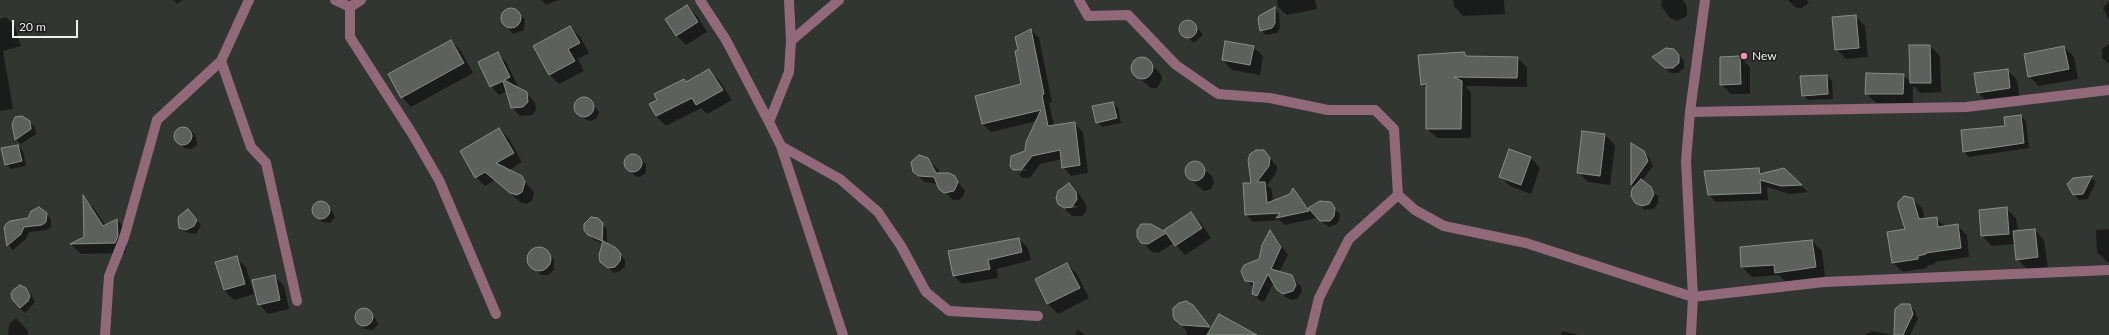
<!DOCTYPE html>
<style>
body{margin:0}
#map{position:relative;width:2109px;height:335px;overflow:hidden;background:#313633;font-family:Lato,sans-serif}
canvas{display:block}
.scale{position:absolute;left:12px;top:20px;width:66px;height:18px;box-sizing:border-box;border:2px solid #edf1ee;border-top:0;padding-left:5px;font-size:12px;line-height:14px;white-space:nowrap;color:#edf1ee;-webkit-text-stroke:3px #1b1d1c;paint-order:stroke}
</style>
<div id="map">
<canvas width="2109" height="335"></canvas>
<div class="scale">20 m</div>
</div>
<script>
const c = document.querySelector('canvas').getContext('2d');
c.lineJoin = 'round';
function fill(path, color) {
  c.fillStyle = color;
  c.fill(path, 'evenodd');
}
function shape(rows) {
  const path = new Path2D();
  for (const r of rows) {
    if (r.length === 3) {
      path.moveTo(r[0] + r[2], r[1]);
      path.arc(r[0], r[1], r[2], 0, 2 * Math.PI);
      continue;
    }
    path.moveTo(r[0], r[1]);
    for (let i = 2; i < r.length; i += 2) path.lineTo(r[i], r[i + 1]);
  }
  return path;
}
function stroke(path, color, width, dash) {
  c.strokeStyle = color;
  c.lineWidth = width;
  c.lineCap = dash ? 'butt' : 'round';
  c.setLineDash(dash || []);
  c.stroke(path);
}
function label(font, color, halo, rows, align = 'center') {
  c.font = font + ' Lato,sans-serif';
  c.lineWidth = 3;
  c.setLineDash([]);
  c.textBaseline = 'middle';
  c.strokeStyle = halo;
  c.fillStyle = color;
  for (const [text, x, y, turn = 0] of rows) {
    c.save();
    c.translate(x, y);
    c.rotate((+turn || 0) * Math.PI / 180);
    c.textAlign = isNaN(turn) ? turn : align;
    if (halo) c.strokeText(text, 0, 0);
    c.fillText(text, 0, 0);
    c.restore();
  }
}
const shadow = shape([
 [173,0,183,0,177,4],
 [541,0,559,0,546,5],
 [1277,0,1315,0,1317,9,1287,15,1278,7],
 [1453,0,1504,0,1505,14,1463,16,1454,6],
 [1662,0,1683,0,1687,6,1687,16,1677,21,1670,18,1661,6],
 [1788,0,1807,0,1809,3,1802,8,1798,8,1795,7],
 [2109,1,2109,20,2103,8],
 [687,6,697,16,707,32,686,45,676,35],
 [1274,8,1279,13,1280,28,1277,33,1266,35,1261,30,1259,19,1262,14],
 [506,10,513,10,525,19,524,30,513,34,508,28,502,19],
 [1855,16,1865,26,1868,57,1846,59,1836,49],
 [6,17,15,26,21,46,3,51,13,109,0,111,0,19],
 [1192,20,1203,35,1194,43,1181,32,1180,28,1182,23],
 [570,27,580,37,589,53,578,59,584,71,559,84,549,74],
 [1031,30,1039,38,1052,102,1049,103,1054,126,1075,124,1083,132,1088,173,1071,176,1063,167,1062,159,1040,164,1030,178,1022,178,1010,162,1014,155,1025,152,1037,121,991,132,983,124,976,96,1022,84,1019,51],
 [1027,160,1030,160,1023,169,1026,169,1026,171,1022,171,1019,175,1018,173,1019,171,1017,171,1017,169],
 [451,41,461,51,473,73,411,107,402,97],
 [2109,44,2109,64,2102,58,2102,49],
 [1930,46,1940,56,1941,92,1920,93,1913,85,1913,104,1876,103,1866,93,1903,75,1911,82],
 [1253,47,1263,56,1260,75,1232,70,1223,60],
 [2064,47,2074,57,2078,79,2039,86,2029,76],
 [498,53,506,62,518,86,515,87,526,93,535,102,536,110,532,115,520,116,512,107,507,91,499,95,491,86],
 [1463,53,1468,57,1518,58,1527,68,1527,87,1465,86,1471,92,1471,138,1437,138,1427,129,1427,89,1422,84],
 [1679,55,1684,61,1684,68,1678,73,1671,73,1653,58],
 [1740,57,1750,67,1750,94,1731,94,1721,84],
 [1137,60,1146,60,1161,74,1162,80,1157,88,1151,88,1135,75,1133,65],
 [709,70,719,80,732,100,707,114,701,108,666,126,656,116,650,105,684,80,687,83],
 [2007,70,2017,80,2020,98,1987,102,1978,92],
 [1827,76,1832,81,1833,99,1808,100,1803,95],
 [584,98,590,100,599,112,597,118,591,121,584,119,576,108,578,101],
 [1113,103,1118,108,1121,123,1102,127,1097,122],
 [2021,116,2026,121,2029,148,1969,157,1964,152],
 [29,122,35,127,36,134,21,144,16,140,13,124],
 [184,128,191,130,196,136,197,145,192,149,184,148,175,135,177,131],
 [499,129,509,139,522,162,509,170,521,177,534,192,532,201,526,204,520,202,495,180,485,186,476,177],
 [1583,132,1605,135,1615,145,1610,185,1588,182,1578,172],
 [1632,145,1649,157,1653,166,1642,181,1658,196,1658,203,1654,209,1644,210,1639,204,1635,188,1632,185],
 [18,146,23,151,26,166,11,169,6,164],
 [1509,150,1531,158,1540,168,1531,194,1510,186,1500,176],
 [1266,153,1277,167,1276,173,1267,185,1272,190,1273,202,1290,194,1293,190,1309,209,1321,202,1327,202,1340,214,1339,221,1335,225,1329,227,1317,218,1285,225,1279,220,1253,222,1246,214,1252,184],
 [630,155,636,155,646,164,646,173,640,177,635,176,625,165,627,157],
 [919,156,925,157,938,169,940,174,952,175,965,191,963,196,959,200,953,200,938,184,924,182,912,169,914,159],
 [1196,163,1211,175,1214,182,1211,189,1204,191,1187,177,1185,171,1188,166],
 [1759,169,1763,174,1783,169,1808,192,1790,194,1767,187,1768,200,1716,202,1709,195],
 [2091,177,2096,182,2088,199,2079,200,2074,195,2074,179],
 [1069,184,1079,194,1087,206,1086,212,1082,216,1072,216,1062,206],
 [1066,206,1077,206,1077,208,1066,208],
 [84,198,93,207,106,226,117,220,127,229,127,247,125,253,81,254,71,244,85,237],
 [1912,199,1922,208,1925,219,1936,218,1945,227,1957,225,1967,235,1969,257,1935,262,1935,264,1927,266,1927,268,1903,272,1893,263,1888,233,1906,230],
 [318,202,326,203,331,209,335,217,330,223,322,222,314,213,315,205],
 [2007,209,2016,218,2018,232,2035,230,2044,240,2048,267,2027,269,2017,259,2015,244,1992,246,1982,236,1980,211],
 [188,210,201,225,196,234,185,232,180,227],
 [46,214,51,219,51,227,47,230,29,232,26,239,13,250,8,245,5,228],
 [1191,214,1201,223,1211,238,1185,255,1174,243,1158,253,1152,252,1142,242,1151,225,1169,235],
 [597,219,607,229,607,244,616,248,625,260,625,267,620,271,614,273,600,261,604,244,594,240,589,234],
 [2109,229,2109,262,2107,262,2097,252,2096,230],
 [1271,231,1288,255,1279,272,1289,275,1301,286,1302,292,1297,299,1291,300,1285,297,1274,282,1264,302,1260,301,1253,294,1254,287,1246,280,1260,260],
 [1019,239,1028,248,1031,260,997,269,998,278,962,284,954,276],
 [1812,241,1822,251,1825,277,1786,282,1779,275,1752,277,1742,267],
 [537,248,544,249,554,260,554,270,548,275,541,275,528,262,529,255],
 [236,257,246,267,254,294,234,300,224,290],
 [1067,264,1077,274,1089,298,1058,314,1048,304,1036,279],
 [274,276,284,286,289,309,268,314,259,304],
 [26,289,31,294,35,302,25,313,20,308],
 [1190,303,1212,329,1249,335,1186,335,1187,332,1174,316],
 [1909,305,1915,311,1918,319,1910,335,1895,335],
 [360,309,369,310,374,316,378,324,373,330,365,329,359,324,356,316],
 [16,318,28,331,28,335,8,335,9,324],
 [1078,330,1086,335,1075,335],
 [1562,331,1579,335,1561,335],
 [1872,331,1892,335,1865,335]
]);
const building = shape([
 [687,5,698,22,676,36,665,19,687,5],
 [1275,7,1275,23,1272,28,1260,31,1258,19,1259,16,1275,7],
 [511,18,10],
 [1856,15,1859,48,1835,50,1832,17,1856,15],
 [1188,29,9],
 [570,26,580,43,568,49,575,61,549,75,533,46,570,26],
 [1031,29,1044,94,1042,95,1048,126,1075,122,1080,165,1062,168,1060,150,1032,156,1021,170,1013,170,1010,166,1011,156,1025,151,1026,142,1041,110,982,124,975,96,1021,84,1015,51,1018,50,1015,37,1031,29],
 [451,40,464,63,401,98,388,74,451,40],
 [1225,41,1254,46,1250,65,1222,60,1225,41],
 [1909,45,1930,45,1931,83,1910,83,1909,45],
 [2064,46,2069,69,2028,77,2024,54,2064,46],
 [1666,48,1674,49,1679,55,1679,63,1673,68,1665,68,1652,57,1666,48],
 [498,52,510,77,504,80,527,92,528,102,523,107,511,108,503,81,490,87,478,62,498,52],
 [1464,52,1466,56,1518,57,1517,78,1454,77,1462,81,1461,129,1426,129,1426,84,1421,85,1418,55,1464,52],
 [1740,56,1741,84,1720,85,1720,57,1740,56],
 [1142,68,11],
 [709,69,723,90,696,105,692,98,656,116,649,104,657,100,654,94,684,79,686,82,709,69],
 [2008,69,2010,88,1977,93,1974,73,2008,69],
 [1866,73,1904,74,1903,94,1865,94,1866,73],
 [1827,75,1828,94,1802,96,1800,76,1827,75],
 [584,107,10],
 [1113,102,1117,118,1096,123,1092,106,1113,102],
 [2021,115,2024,143,1963,152,1961,130,2005,126,2004,117,2021,115],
 [22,116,30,121,31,129,15,140,12,124,15,117,22,116],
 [183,136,9],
 [499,128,514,153,496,163,522,176,525,182,522,192,517,195,510,193,485,172,475,178,460,151,499,128],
 [1582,131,1605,134,1600,176,1577,173,1582,131],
 [1631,143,1644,151,1648,161,1631,185,1631,143],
 [18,145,22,161,5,165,1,148,18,145],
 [1509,149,1531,157,1521,185,1499,177,1509,149],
 [1256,150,1264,150,1270,158,1269,166,1257,182,1265,182,1267,203,1290,194,1293,188,1309,211,1276,218,1280,213,1245,215,1243,183,1251,183,1248,160,1250,154,1256,150],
 [633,163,9],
 [919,155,928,158,936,173,949,173,955,176,958,182,954,191,944,193,939,189,934,177,919,176,913,172,911,162,919,155],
 [1195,171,10],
 [1759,168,1760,174,1784,168,1802,185,1781,186,1760,180,1761,193,1708,195,1704,171,1759,168],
 [2092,176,2083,194,2073,195,2067,184,2073,178,2092,176],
 [1641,179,1651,187,1654,194,1649,204,1642,206,1635,203,1631,196,1632,189,1641,179],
 [1069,183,1076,192,1077,199,1072,207,1064,208,1058,204,1056,198,1058,191,1069,183],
 [83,195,103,226,117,219,118,236,115,243,70,244,84,237,83,195],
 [1904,196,1913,198,1919,219,1937,217,1938,227,1958,224,1961,248,1926,253,1926,254,1918,256,1918,259,1892,263,1887,232,1905,229,1898,207,1898,202,1904,196],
 [321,210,9],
 [1320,201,1331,202,1335,208,1334,216,1330,221,1320,221,1308,208,1320,201],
 [39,207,47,213,46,222,42,225,24,227,21,234,7,246,4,228,6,224,10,221,28,218,31,211,39,207],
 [2007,207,2009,234,1981,236,1979,210,2007,207],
 [188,209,197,220,194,226,186,230,179,228,178,220,179,216,188,209],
 [1191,212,1202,228,1175,246,1166,233,1148,244,1141,243,1137,237,1137,230,1141,224,1151,224,1165,232,1164,230,1191,212],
 [591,217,598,218,603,223,602,241,588,235,584,230,584,224,591,217],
 [2035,229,2038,257,2016,260,2013,231,2035,229],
 [1270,230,1281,247,1271,269,1292,275,1296,285,1293,291,1283,294,1277,290,1268,274,1257,296,1252,294,1254,282,1245,281,1241,271,1244,265,1259,259,1262,245,1270,230],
 [1019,238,1022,252,988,260,990,269,953,276,948,251,1019,238],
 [1812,240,1816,267,1775,273,1774,265,1741,267,1740,247,1812,240],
 [603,241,616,248,621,254,620,261,615,267,608,268,600,262,599,255,603,241],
 [539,259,12],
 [237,256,245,284,224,290,215,262,237,256],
 [1067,263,1080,288,1047,304,1035,279,1067,263],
 [275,275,280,300,258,305,252,280,275,275],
 [20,285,26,288,30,296,28,301,20,308,12,299,11,294,13,290,20,285],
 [1186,301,1193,305,1210,327,1181,325,1175,320,1173,316,1173,308,1179,303,1186,301],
 [1901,304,1910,304,1913,314,1903,335,1894,335,1895,309,1901,304],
 [364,317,9],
 [1219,314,1257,335,1207,335,1219,314]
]);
const street = shape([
 [335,0,350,7,350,37,413,135,439,180,496,314],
 [700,0,726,40,769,122],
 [789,0,791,41,789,72,769,122,781,146,843,335],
 [1079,0,1088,16,1128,15,1176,65,1218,94,1270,98,1328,110,1375,110,1394,129,1398,195,1415,210,1444,226,1526,243,1693,297,1824,282,2109,270],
 [350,7,361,0],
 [791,41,839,0],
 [221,61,251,147,266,163,297,301],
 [1690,112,1966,107,2109,90],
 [781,146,840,179,878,212,901,246,926,292,949,311,1038,316],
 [105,335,109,276,124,238,157,120,221,61,249,0],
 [1310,335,1319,298,1349,239,1398,195],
 [1691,335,1693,297,1686,161,1690,112,1705,0]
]);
const markers = [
 [1744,56,4,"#fe8ebc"]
];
const poiNames = [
 ["New",1752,56]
];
fill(shadow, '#0007');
fill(building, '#5c615d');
stroke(building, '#888e8a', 1);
stroke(street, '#916978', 10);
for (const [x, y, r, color] of markers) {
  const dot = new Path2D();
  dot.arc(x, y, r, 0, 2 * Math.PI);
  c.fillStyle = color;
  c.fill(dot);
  stroke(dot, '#1b1d1c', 1.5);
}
label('12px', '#edf1ee', '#1b1d1c', poiNames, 'left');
</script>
